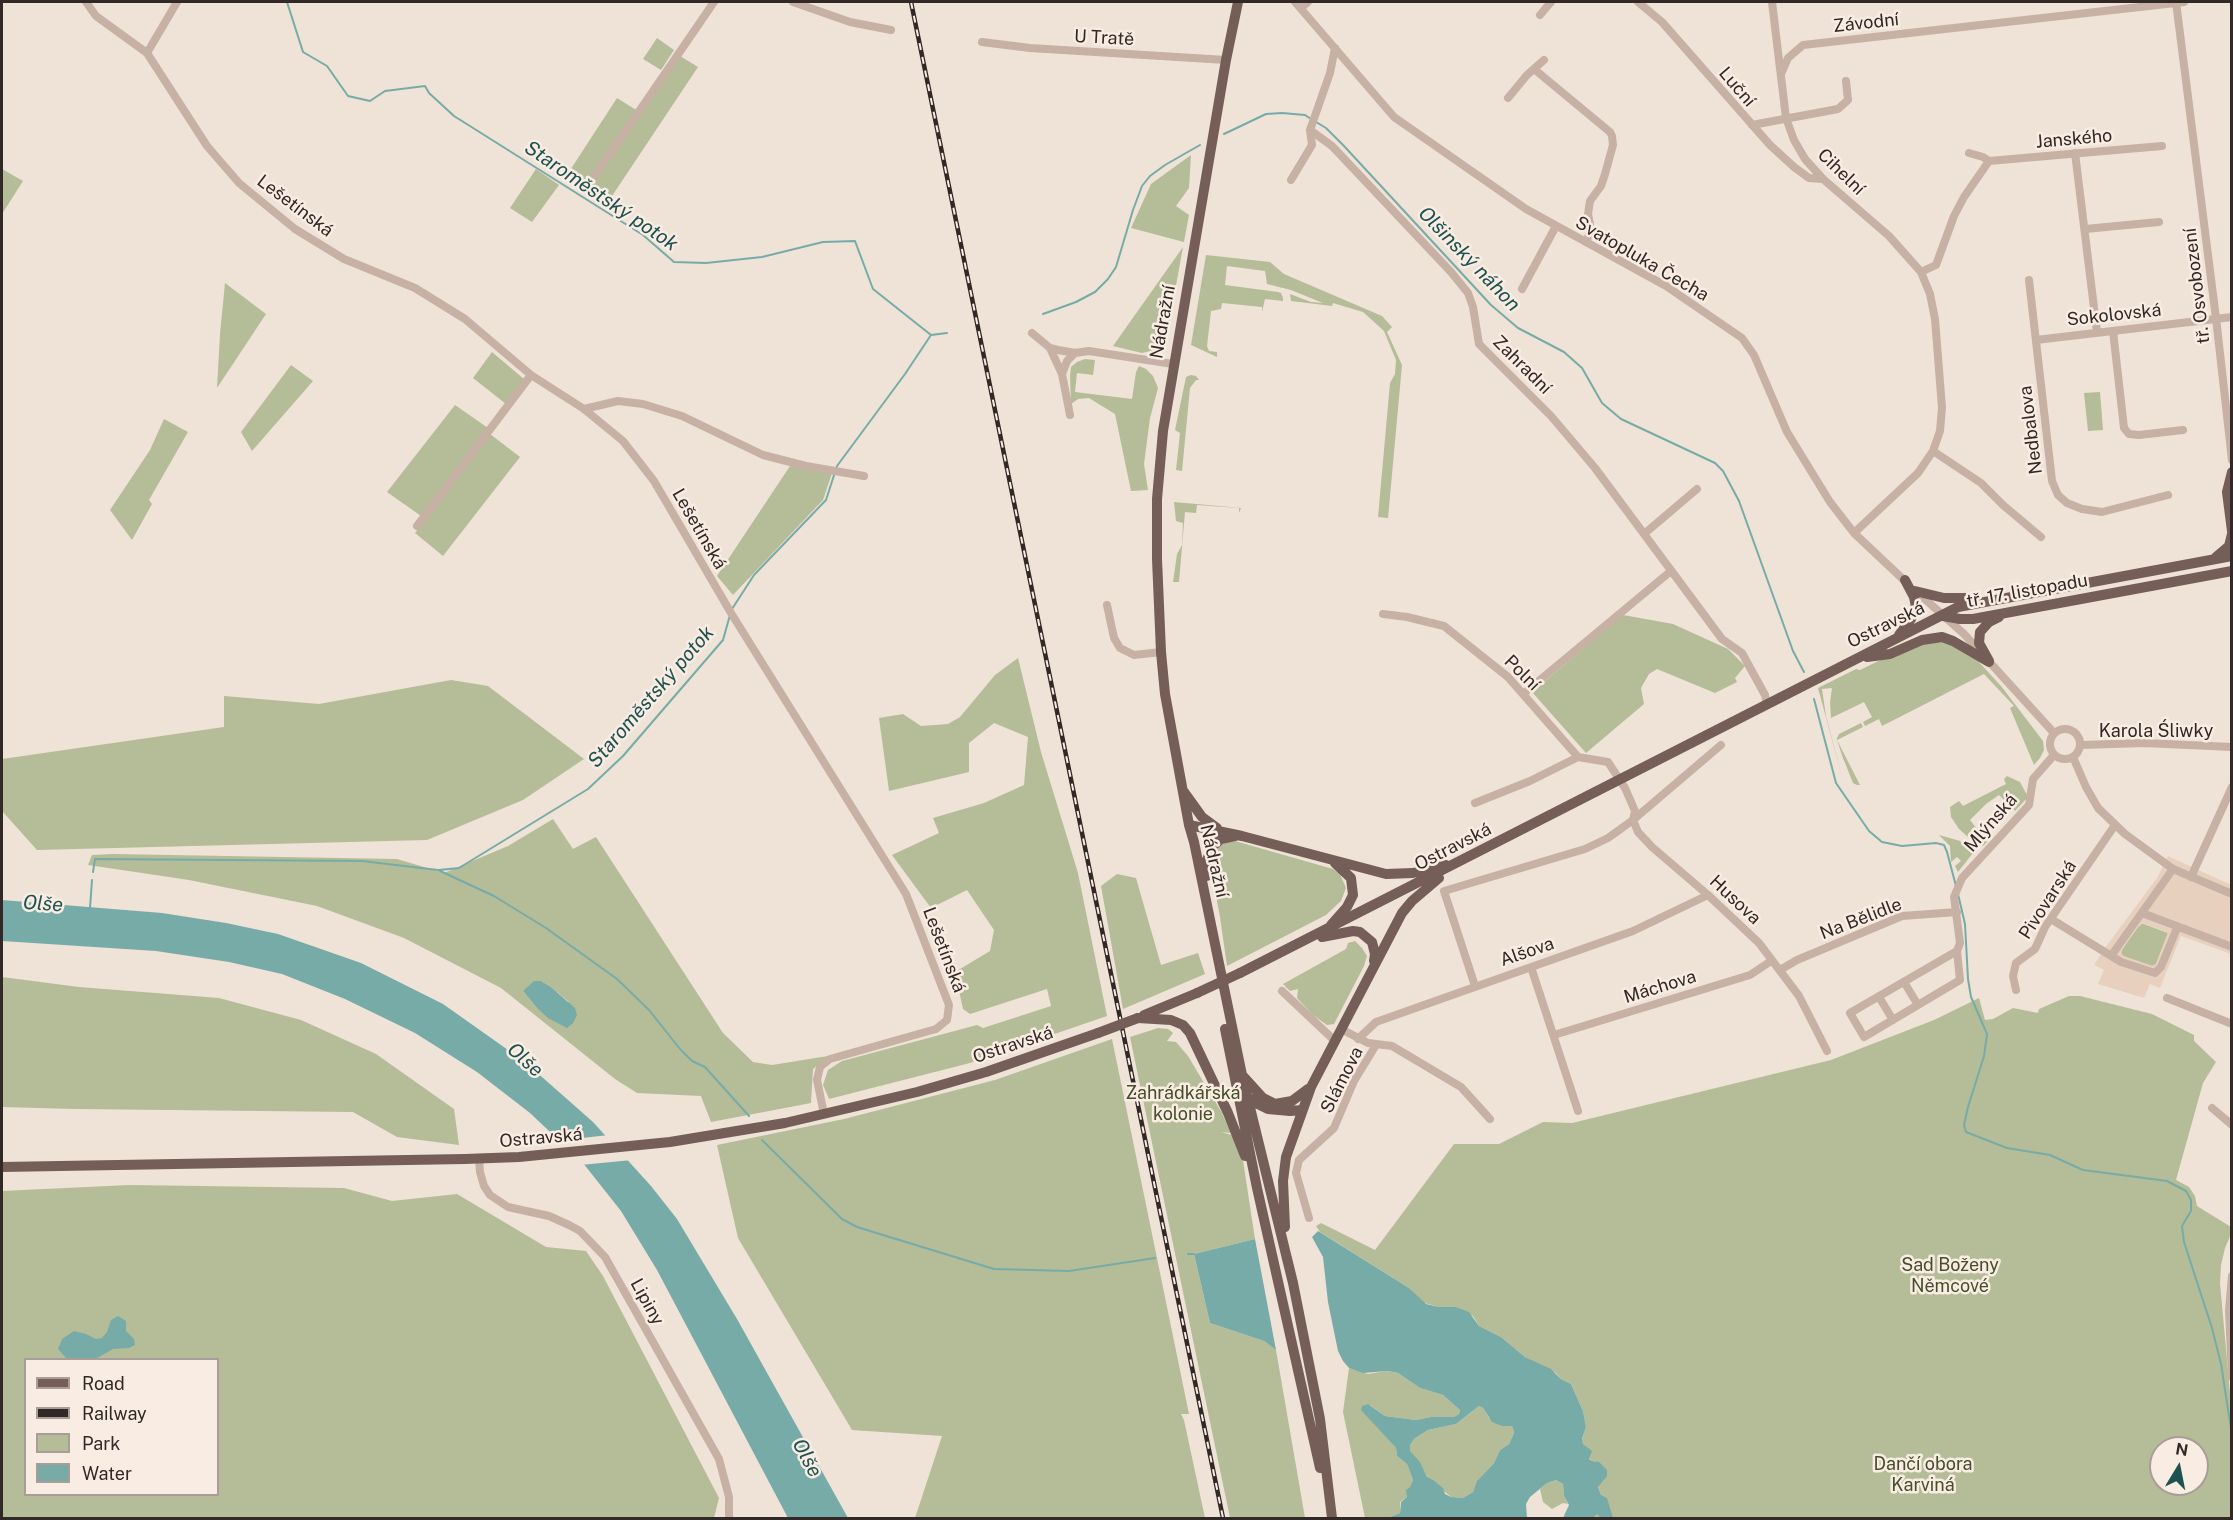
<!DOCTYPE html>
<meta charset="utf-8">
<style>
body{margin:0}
#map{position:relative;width:2233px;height:1520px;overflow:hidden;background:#efe2d7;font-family:"Public Sans",sans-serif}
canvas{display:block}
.frame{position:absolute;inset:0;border:3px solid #322825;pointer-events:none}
.legend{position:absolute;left:24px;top:1358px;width:195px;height:138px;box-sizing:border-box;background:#f8ece3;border:2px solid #a99e97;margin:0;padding:8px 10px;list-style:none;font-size:18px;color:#322825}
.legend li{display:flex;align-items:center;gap:12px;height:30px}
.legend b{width:30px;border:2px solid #a99e97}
.north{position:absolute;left:2149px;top:1436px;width:60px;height:60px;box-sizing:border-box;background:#f8ece3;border:2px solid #a99e97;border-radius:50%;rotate:10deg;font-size:16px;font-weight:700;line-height:24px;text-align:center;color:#322825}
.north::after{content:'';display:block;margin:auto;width:21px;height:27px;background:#1d5250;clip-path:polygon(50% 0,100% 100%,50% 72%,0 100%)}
</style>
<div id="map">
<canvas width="2233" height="1520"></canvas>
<div class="frame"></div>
<ul class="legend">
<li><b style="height:8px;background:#745e57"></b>Road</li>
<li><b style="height:8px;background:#322825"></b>Railway</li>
<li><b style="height:16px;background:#b4bd98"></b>Park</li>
<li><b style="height:16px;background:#77aba8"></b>Water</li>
</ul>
<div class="north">N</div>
</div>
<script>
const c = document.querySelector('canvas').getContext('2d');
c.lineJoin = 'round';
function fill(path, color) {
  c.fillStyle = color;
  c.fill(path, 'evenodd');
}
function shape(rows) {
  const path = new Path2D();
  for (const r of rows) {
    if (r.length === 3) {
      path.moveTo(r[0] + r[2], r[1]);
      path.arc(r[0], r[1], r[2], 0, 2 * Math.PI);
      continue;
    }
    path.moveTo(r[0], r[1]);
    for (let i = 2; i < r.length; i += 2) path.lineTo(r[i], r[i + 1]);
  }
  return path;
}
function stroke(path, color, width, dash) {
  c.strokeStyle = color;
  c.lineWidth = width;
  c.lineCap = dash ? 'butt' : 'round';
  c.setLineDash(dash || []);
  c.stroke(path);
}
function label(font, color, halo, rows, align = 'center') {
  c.font = font + ' "Public Sans",sans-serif';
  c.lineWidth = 5;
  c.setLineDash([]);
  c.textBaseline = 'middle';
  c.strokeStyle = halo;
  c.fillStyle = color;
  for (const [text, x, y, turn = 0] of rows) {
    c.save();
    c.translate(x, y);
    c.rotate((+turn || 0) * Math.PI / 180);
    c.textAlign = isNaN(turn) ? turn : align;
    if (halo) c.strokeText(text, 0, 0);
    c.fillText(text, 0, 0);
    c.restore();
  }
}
const green = shape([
 [657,38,674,50,661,70,643,59],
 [680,56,698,67,610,199,587,185,583,190,565,178,617,98,641,113],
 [1191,155,1189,188,1176,206,1189,215,1184,242,1131,228,1151,184],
 [2,169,23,181,2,214],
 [536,169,559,185,532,222,510,208],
 [1183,247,1167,335,1162,345,1155,350,1142,353,1113,346],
 [1206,255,1270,262,1284,274,1382,316,1392,327,1387,332,1402,365,1388,518,1378,517,1390,383,1395,374,1396,360,1384,331,1363,312,1333,303,1332,306,1291,301,1290,294,1311,302,1323,303,1291,290,1267,284,1265,271,1227,266,1225,285,1278,292,1281,293,1283,298,1283,301,1265,299,1262,312,1262,307,1222,303,1221,309,1211,311,1207,346,1209,351,1217,352,1217,357,1191,345],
 [225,283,266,314,217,388,220,334],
 [492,352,524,379,506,404,473,378],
 [1085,359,1095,360,1093,375,1077,373,1075,392,1132,399,1136,372,1139,366,1146,369,1153,376,1158,388,1150,418,1144,464,1148,490,1131,491,1115,414,1089,398,1078,399,1071,404,1070,376,1071,367,1077,362],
 [291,365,313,381,252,451,241,432],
 [1191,375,1196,376,1199,380,1196,380,1190,388,1182,471,1176,470,1180,433,1175,430,1186,377],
 [2100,392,2103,430,2088,431,2084,393],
 [455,405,488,428,421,516,387,492],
 [164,419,188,432,149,500,152,504,132,540,110,510,150,450],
 [490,434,520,457,443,556,415,533],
 [790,466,832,473,823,500,733,595,717,576],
 [1174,502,1241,508,1239,513,1239,508,1197,505,1196,513,1185,512,1179,582,1173,582,1177,554,1182,545,1183,523,1176,521],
 [1623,615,1673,624,1728,649,1745,666,1735,678,1737,682,1715,693,1657,669,1649,674,1641,688,1644,704,1586,753,1532,692],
 [1942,639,1978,661,2001,686,2043,741,2044,750,2040,758,2034,765,2010,708,2014,706,1984,674,1882,726,1879,719,1865,726,1863,722,1872,717,1864,702,1831,718,1830,702,1832,688,1822,689,1826,716,1844,784,1818,688,1856,669,1860,670,1901,650],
 [1018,658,1041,752,1078,873,1107,1016,970,1063,829,1099,823,1085,828,1070,842,1061,977,1025,983,1028,1051,1006,1047,989,970,1014,963,1009,955,972,990,951,994,930,967,890,931,908,892,855,939,833,933,818,984,803,1024,785,1028,737,994,723,969,743,969,772,889,791,879,718,903,714,921,726,948,724,960,717,995,675],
 [451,680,488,686,584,759,523,800,427,840,37,850,2,811,2,759,224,727,224,696,319,704],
 [1861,723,1863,727,1837,740,1860,785,1857,785,1853,783,1843,758,1837,740,1837,738,1839,734],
 [2007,776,2020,782,2028,797,2015,811,1999,795,1986,804,1970,820,1987,842,1983,846,1976,844,1959,829,1951,817,1950,807,1959,801,1963,806,2006,784,2004,779],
 [553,819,573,849,596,837,723,1033,753,1062,772,1065,828,1056,813,1069,811,1103,711,1122,701,1096,637,1093,615,1079,501,988,404,938,317,906,189,880,88,865,92,855,113,854,397,859,444,873,508,846],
 [541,981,551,987,569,1002,537,1008,523,991],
 [1939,835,1960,841,1973,853,1958,872,1955,866,1961,861,1957,857,1951,862,1950,846],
 [1235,841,1333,869,1340,874,1346,888,1341,901,1326,915,1227,966,1220,917,1212,875,1212,862,1219,847,1226,842],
 [1117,874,1136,878,1161,965,1198,953,1205,974,1123,1009,1101,886],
 [2141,923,2168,933,2156,964,2152,966,2123,956,2121,954,2122,949],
 [1355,941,1362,948,1367,956,1364,966,1334,1024,1327,1025,1313,1015,1297,998,1298,989,1290,991,1283,984,1346,949,1348,943],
 [2,977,79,987,219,998,301,1020,376,1054,454,1109,459,1145,397,1137,353,1112,75,1109,2,1107],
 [2069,996,2080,996,2152,1014,2194,1035,2194,1041,2216,1062,2203,1083,2176,1180,2189,1187,2195,1196,2197,1206,2231,1227,2231,1234,2225,1248,2221,1265,2220,1283,2232,1415,2231,1518,1593,1518,1601,1495,1598,1486,1605,1478,1595,1461,1592,1461,1589,1458,1590,1450,1583,1444,1582,1440,1586,1427,1583,1411,1571,1384,1561,1379,1556,1373,1525,1357,1501,1337,1479,1326,1473,1316,1456,1307,1439,1307,1421,1302,1409,1288,1320,1232,1316,1226,1321,1223,1375,1250,1454,1144,1499,1144,1543,1122,1572,1123,1831,1060,1934,1020,1979,998,1985,1020,1993,1019,2013,1008,2038,1013,2039,1009],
 [2161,1448,2197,1448,2197,1484,2161,1484],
 [1158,1028,1168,1029,1173,1033,1167,1041,1176,1042,1188,1056,1222,1113,1231,1133,1221,1132,1232,1135,1242,1154,1255,1239,1194,1254,1210,1323,1264,1341,1276,1350,1305,1518,1230,1518,1130,1037],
 [1112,1039,1189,1414,1181,1414,1184,1420,1205,1518,915,1518,942,1436,852,1430,738,1238,717,1145,844,1119,995,1080],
 [129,1185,344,1188,392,1201,457,1194,546,1247,586,1251,603,1276,719,1498,714,1518,2,1518,2,1191],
 [26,1360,218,1360,218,1494,26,1494],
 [1349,1368,1368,1374,1386,1371,1398,1373,1420,1388,1443,1395,1460,1410,1459,1414,1454,1417,1431,1417,1416,1420,1385,1416,1370,1405,1361,1408,1396,1448,1397,1456,1407,1464,1413,1480,1410,1488,1407,1489,1407,1497,1400,1502,1400,1513,1387,1518,1365,1518,1343,1412],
 [1479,1406,1483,1408,1489,1418,1502,1426,1512,1426,1514,1433,1509,1444,1500,1450,1494,1463,1478,1480,1473,1492,1463,1498,1451,1497,1427,1477,1422,1467,1410,1451,1410,1445,1414,1439,1428,1430,1456,1424],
 [1556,1480,1563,1484,1564,1496,1568,1504,1563,1503,1552,1509,1543,1502,1540,1489,1547,1483]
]);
const plaza = shape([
 [2168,856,2231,885,2231,954,2181,936,2160,988,2150,984,2144,998,2098,984,2104,970,2094,965,2105,948,2157,878],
 [2143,923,2168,933,2156,964,2152,966,2123,956,2121,952,2135,930]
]);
const water = shape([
 [2,900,162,913,226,923,278,934,361,963,443,1004,525,1062,593,1122,651,1186,677,1219,737,1319,848,1518,788,1518,657,1270,621,1211,583,1163,530,1113,477,1072,415,1033,345,999,282,974,229,962,156,951,2,941],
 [534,981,541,981,551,987,575,1008,577,1015,573,1023,567,1028,548,1018,537,1008,523,991],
 [1318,1231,1409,1288,1426,1304,1439,1307,1456,1307,1469,1312,1479,1326,1501,1337,1525,1357,1551,1369,1561,1379,1571,1384,1583,1411,1586,1427,1582,1439,1583,1444,1592,1451,1589,1459,1592,1461,1599,1462,1607,1470,1607,1476,1598,1487,1601,1495,1607,1498,1613,1518,1601,1518,1597,1514,1593,1518,1563,1518,1569,1505,1564,1496,1563,1484,1556,1480,1547,1483,1530,1497,1526,1504,1527,1518,1387,1518,1400,1513,1401,1502,1407,1497,1406,1490,1410,1487,1413,1480,1407,1464,1397,1456,1396,1448,1361,1410,1362,1406,1368,1404,1385,1416,1416,1420,1431,1417,1454,1417,1459,1414,1460,1410,1443,1395,1420,1388,1398,1373,1387,1371,1363,1373,1349,1368,1343,1361,1338,1351,1328,1302,1323,1257,1312,1237],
 [1479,1406,1483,1408,1492,1422,1502,1426,1512,1426,1514,1433,1509,1444,1500,1450,1494,1463,1477,1481,1473,1492,1463,1498,1451,1497,1445,1494,1443,1488,1433,1480,1427,1477,1420,1462,1410,1451,1410,1445,1414,1439,1428,1430,1456,1424],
 [1255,1239,1276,1350,1264,1341,1210,1323,1194,1254],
 [118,1316,126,1321,126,1331,134,1339,135,1345,129,1348,113,1349,94,1360,67,1359,58,1349,62,1339,74,1331,86,1334,96,1339,102,1338,107,1332,111,1320]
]);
const pier = shape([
 [609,1135,632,1160,581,1165,555,1141]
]);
const stream = shape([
 [287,2,303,52,327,66,348,96,370,101,385,91,425,86,429,93,454,116,643,235,674,262,706,263,762,257,823,242,855,241,873,289,931,335,947,333],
 [1316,122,1326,128,1344,146,1491,305,1518,328,1564,352,1582,368,1602,403,1621,419,1715,463,1723,471,1739,501,1793,651,1804,672],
 [1224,134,1266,114,1282,113,1305,115,1311,119],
 [1043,314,1076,302,1095,292,1108,279,1116,267,1133,210,1142,186,1150,176,1165,165,1200,145],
 [732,609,754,575,826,500,837,466,905,374,931,335],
 [1814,699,1836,783,1869,831,1882,842,1902,846,1936,843,1944,845,1947,852,1956,886],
 [439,870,459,868,588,789,623,756,723,640,730,615],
 [93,872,95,859,362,861,438,870,494,896,546,928,617,979,649,1010,680,1049,692,1061,705,1067,749,1116],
 [1958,894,1965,924,1968,979,1971,997,1987,1034,1984,1056,1968,1107,1964,1125,1966,1132,2007,1148,2050,1155,2083,1170,2167,1181,2186,1191,2191,1200,2191,1211,2182,1226,2184,1242,2212,1328,2221,1364,2232,1435],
 [90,908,92,880],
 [762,1140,842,1219,857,1227,994,1269,1069,1271,1155,1258],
 [1188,1254,1194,1254]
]);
const minor = shape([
 [86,2,96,16,147,53,207,146,239,183,295,229,344,259,415,288,465,319,531,375,584,409,623,441,654,481,731,613,906,894,949,1005,947,1020,936,1029,830,1059,820,1067,817,1080,824,1114],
 [793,2,850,22,891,30],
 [1295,2,1394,117,1526,209,1666,286,1742,338,1754,355,1787,432,1830,502,1854,533,1906,582],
 [1638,2,1662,22,1770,145,1794,167,1809,178,1823,179],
 [1772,2,1786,118,1794,140,1805,159,1823,179,1889,236,1921,272,1930,294,1935,319,1942,408,1940,431,1933,451,1918,473,1854,533],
 [2176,2,2216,318,2232,460],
 [1301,8,1308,2],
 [1540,15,1551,2],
 [982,42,1030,48,1226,60],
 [147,53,177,2],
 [1534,69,1610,132,1612,136,1613,145,1605,174,1601,186,1590,201,1588,214,1591,230,1586,242],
 [1781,74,1788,58,1803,45,2184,2],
 [1508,98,1527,75,1544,60],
 [1752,125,1838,109,1848,100,1846,81],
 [1310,130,1332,146,1451,272,1468,293,1473,307,1479,344,1551,416,1595,468,1722,639,1742,653,1765,695,1767,704],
 [2075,153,2097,332],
 [1989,161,2162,146],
 [592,180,714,2],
 [1291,180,1312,145,1310,130,1330,73,1335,48],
 [2085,229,2159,222],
 [1921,272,1936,265,1954,216,1964,197,1989,161,1983,157,1969,153],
 [2029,280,2052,481,2058,495,2067,503,2082,509,2102,512,2168,495],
 [1522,289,1556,226],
 [2113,331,2124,428,2129,434,2139,435,2183,430],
 [1032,333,1050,348,1058,350,1075,353,1089,351,1173,364],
 [2036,340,2232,317],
 [1050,348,1062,374,1070,415],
 [1062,374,1067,361,1075,353],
 [584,409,618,401,643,404,682,416,763,455,806,466,864,476],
 [1933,451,1981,483,2003,505,2041,537],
 [417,526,531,375],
 [1644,534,1697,489],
 [1917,592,1964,634,2054,733],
 [1107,605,1114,638,1120,648,1134,655,1161,652],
 [1383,614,1407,617,1444,626,1508,677,1578,757,1608,762,1625,788,1635,811,1633,820,1638,832,1652,847,1708,895,1759,943,1799,996,1827,1051],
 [1523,694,1671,571],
 [2065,744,15],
 [2081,745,2144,743,2232,747],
 [2073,757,2086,787,2098,808,2125,834,2173,869,2232,894],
 [1475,803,1530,781,1578,757],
 [2191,877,2232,787],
 [2142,913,2232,947],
 [2051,919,2121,962,2155,973,2161,967,2177,928],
 [1957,951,1960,980,1864,1037,1850,1013,1957,951,1960,943,1954,897,1962,878,2029,805,2033,779,2054,755],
 [2111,956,2173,869],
 [1531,967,1578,1111],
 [1780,970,1797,960,1902,916,1957,912],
 [1904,982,1918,1005],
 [1475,986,1444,891,1585,849,1608,838,1633,820,1721,745],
 [2016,990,2013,976,2016,963,2035,949,2045,927,2115,825],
 [1282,991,1335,1041],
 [1879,997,1893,1020],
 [2167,998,2232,1024],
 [1341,1029,1368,1043,1392,1046,1461,1087,1490,1119],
 [1554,1035,1750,975,1771,961],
 [1358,1039,1376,1022,1633,931,1708,895],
 [2212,1108,2232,1125],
 [479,1159,480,1172,484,1186,490,1195,508,1207,549,1216,569,1225,580,1231,605,1257,719,1459,729,1497,729,1518],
 [1309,1218,1296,1173,1299,1160,1334,1128,1354,1081,1376,1045],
 [2232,1276,2229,1310,2232,1377]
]);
const major = shape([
 [1238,2,1226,60,1163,431,1157,499,1157,559,1161,652,1165,694,1189,825,1194,842,1242,1075,1293,1283,1320,1419,1332,1518],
 [2232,472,2227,492,2232,531],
 [2216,557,2229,546,2232,534],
 [1915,591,1944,598,1975,598],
 [1943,616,1960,619,1973,619,2232,571],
 [1899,635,1911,619,1916,607,1914,597,1905,580],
 [1867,657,1890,654,1922,640,1942,637,1953,641,1989,662],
 [1989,661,1979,643,1980,632,1989,622,1999,617],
 [1184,792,1202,817,1217,828],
 [1189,825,1242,836,1386,874,1413,873,1446,865],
 [1207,876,1207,860,1212,847,1221,839,1235,836],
 [1331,925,1347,907,1353,895,1351,878,1335,863],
 [1322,937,1353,931,1360,932,1372,942,1375,954,1374,961],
 [1240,973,1958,607,2232,556],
 [1144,1015,1197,993],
 [1138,1018,1171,1020,1183,1025,1190,1033,1228,1113,1245,1156],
 [1225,1029,1257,1188,1320,1468],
 [1243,1076,1263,1098,1275,1104,1292,1101,1308,1089],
 [1246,1095,1254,1102,1268,1109,1290,1111,1302,1110],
 [2,1167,465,1159,519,1157,670,1142,785,1123,917,1092,986,1072,1098,1033],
 [1285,1227,1283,1181,1286,1157,1311,1087,1402,913,1412,901,1439,878]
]);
const rail = shape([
 [911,2,1223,1518]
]);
const majorBridge = shape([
 [1197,993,1240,973],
 [1098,1033,1138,1018]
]);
const streetNames = [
 ["Závodní",1866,23,-6],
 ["U Tratě",1104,38,3],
 ["Luční",1737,87,49],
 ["Janského",2074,139,-5],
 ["Cihelní",1841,172,44],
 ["Lešetínská",295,206,37],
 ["Svatopluka Čecha",1642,259,30],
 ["tř. Osvobození",2197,286,-97],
 ["Sokolovská",2114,315,-6],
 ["Nádražní",1163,322,-80],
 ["Zahradní",1522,365,45],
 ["Nedbalova",2031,430,-97],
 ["Lešetínská",699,529,60],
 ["tř. 17. listopadu",2027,591,-10],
 ["Ostravská",1886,625,-26],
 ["Polní",1522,673,45],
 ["Karola Śliwky",2156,731],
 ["Mlýnská",1991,823,-49],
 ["Ostravská",1453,847,-27],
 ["Nádražní",1214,861,77],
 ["Husova",1735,900,43],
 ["Pivovarská",2048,900,-57],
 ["Na Bělidle",1861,919,-21],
 ["Lešetínská",944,950,69],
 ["Alšova",1527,952,-19],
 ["Máchova",1660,987,-17],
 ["Ostravská",1013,1045,-18],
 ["Slámova",1342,1080,-63],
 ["Ostravská",541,1138,-5],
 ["Lipiny",647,1302,61]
];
const parkNames = [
 ["Zahrádkářská",1183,1093],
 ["kolonie",1183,1114],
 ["Sad Boženy",1950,1265],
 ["Němcové",1950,1286],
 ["Dančí obora",1923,1464],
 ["Karviná",1923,1485]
];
const waterNames = [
 ["Staroměstský potok",601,196,34],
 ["Olšinský náhon",1469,259,46],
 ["Staroměstský potok",651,697,-49],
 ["Olše",43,904,4],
 ["Olše",525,1060,42],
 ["Olše",807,1458,62]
];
fill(green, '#b4bd98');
fill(plaza, '#e7d1be');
fill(water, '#77aba8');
fill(pier, '#efe2d7');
stroke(stream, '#77aba8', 2);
stroke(minor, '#c7b0a4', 8);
stroke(major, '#745e57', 10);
stroke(rail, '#322825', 4.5);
stroke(rail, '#f8ece3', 2, [7]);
stroke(majorBridge, '#745e57', 10);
label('18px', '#322825', '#f8ece3', streetNames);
label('18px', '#454f2a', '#f8ece3', parkNames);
label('italic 20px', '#1d5250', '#f8ece3', waterNames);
</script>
